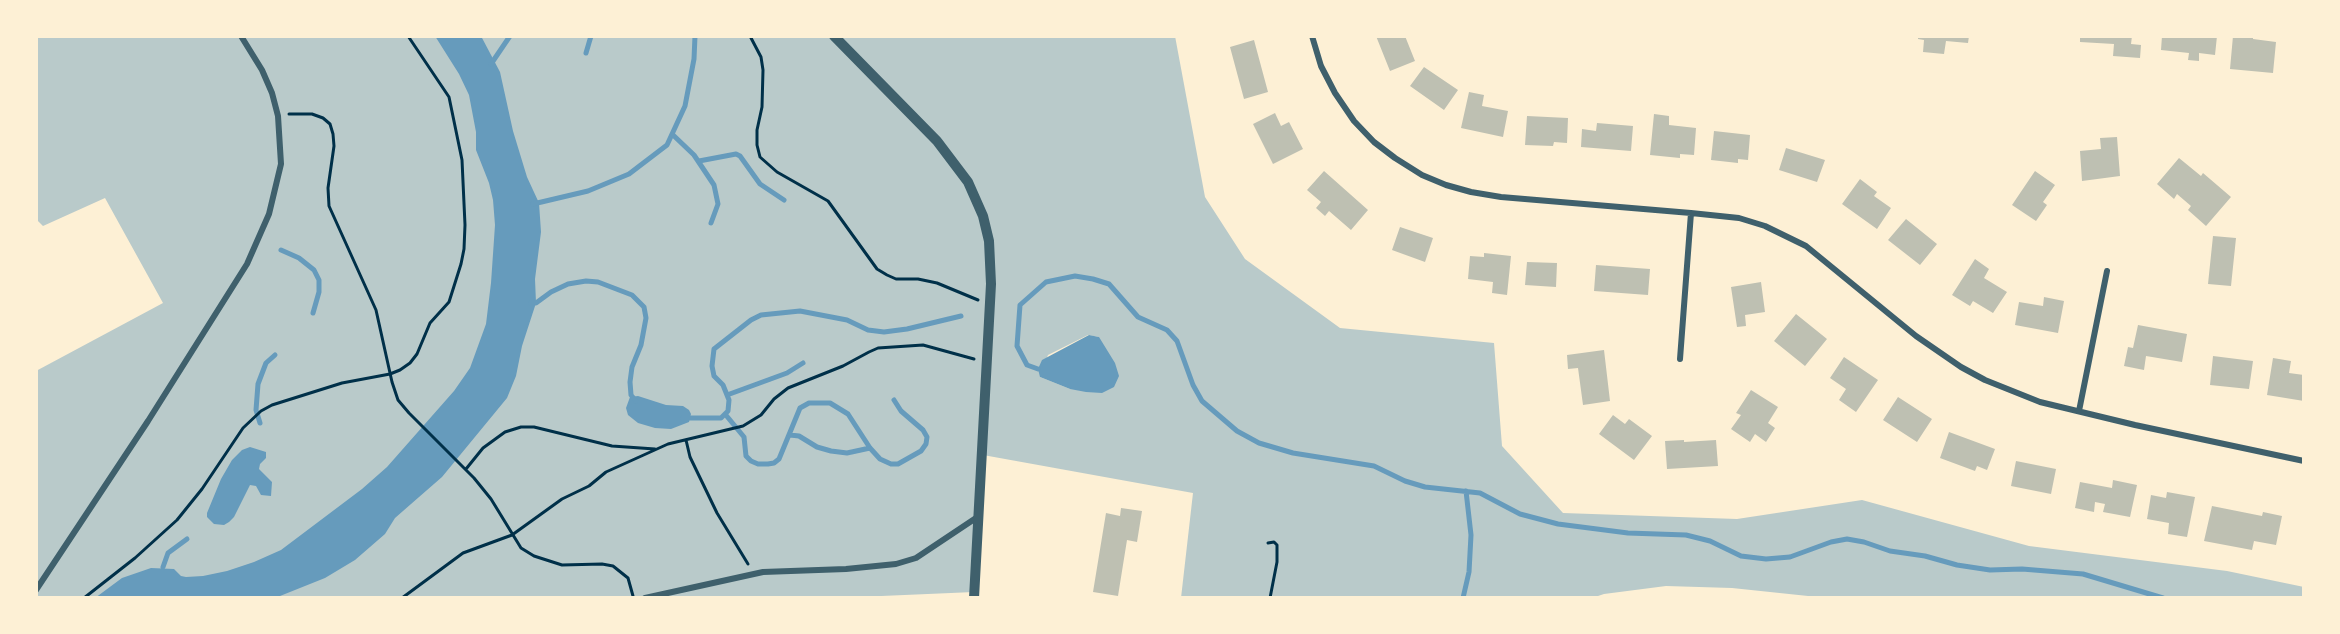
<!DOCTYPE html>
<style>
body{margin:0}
#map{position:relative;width:2340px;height:634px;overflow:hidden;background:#fdf0d5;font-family:Lora,serif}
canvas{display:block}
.frame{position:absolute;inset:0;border:38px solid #fdf0d5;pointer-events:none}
</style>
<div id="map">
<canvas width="2340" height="634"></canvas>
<div class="frame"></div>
</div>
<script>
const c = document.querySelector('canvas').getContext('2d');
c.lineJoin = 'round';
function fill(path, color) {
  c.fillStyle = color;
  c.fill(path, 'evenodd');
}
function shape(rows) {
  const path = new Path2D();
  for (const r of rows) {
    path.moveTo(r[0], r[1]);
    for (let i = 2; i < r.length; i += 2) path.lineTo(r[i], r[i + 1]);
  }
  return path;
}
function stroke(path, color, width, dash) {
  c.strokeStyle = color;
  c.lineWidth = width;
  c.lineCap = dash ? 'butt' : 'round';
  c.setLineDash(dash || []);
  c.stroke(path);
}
const green = shape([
 [36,36,1175,36,1205,197,1245,259,1340,328,1494,343,1502,446,1563,513,1737,519,1862,500,2029,546,2227,571,2304,587,2304,598,1827,598,1732,588,1666,586,1604,594,1592,598,1181,598,1193,493,983,455,974,592,835,598,36,598,36,371,163,303,105,198,43,226,36,219],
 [1088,335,1099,337,1070,389,1040,377,1048,355]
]);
const water = shape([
 [435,36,481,36,500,72,513,131,527,177,539,203,541,232,535,279,536,303,522,346,516,376,507,398,442,477,411,504,395,518,385,534,355,560,325,578,275,598,95,598,122,578,151,568,174,569,181,576,186,577,203,576,227,571,254,562,281,550,362,489,387,467,454,391,470,368,486,324,491,283,495,225,493,200,489,183,476,150,476,132,469,95,459,74],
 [1089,335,1099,337,1115,363,1119,376,1114,387,1102,393,1086,392,1070,389,1040,377,1038,369,1042,360],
 [638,396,666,405,683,406,689,410,691,414,689,422,671,429,655,428,638,423,628,415,626,408,630,397],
 [250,447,266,452,266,458,260,464,259,469,272,482,271,496,261,495,256,486,250,485,234,517,229,522,224,525,214,524,207,517,207,513,221,479,232,460,242,450]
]);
const stream = shape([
 [586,53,591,36],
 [491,64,510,36],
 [672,134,694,155,714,185,718,204,711,223],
 [699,161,736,154,740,156,760,184,784,200],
 [533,204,588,191,629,174,667,145,685,106,694,59,695,36],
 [281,250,299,258,314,270,319,280,319,292,313,313],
 [531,303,536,303,551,292,568,284,586,281,598,282,632,295,644,307,646,318,641,345,632,367,630,382,631,395,636,401],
 [1038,369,1027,365,1017,346,1020,305,1046,282,1075,276,1093,279,1109,284,1138,317,1167,330,1177,341,1193,385,1202,401,1237,431,1259,443,1293,453,1374,466,1405,481,1425,487,1480,493,1520,514,1558,524,1628,533,1686,535,1710,541,1741,556,1766,559,1790,557,1831,542,1847,539,1864,542,1890,551,1925,556,1957,565,1990,570,2022,569,2083,574,2163,598],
 [727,395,787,373,803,363],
 [725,414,744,437,746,456,751,461,758,464,768,464,774,463,779,459,800,408,809,403,830,403,848,414,870,448,880,459,891,464,898,464,921,451,926,444,927,437,923,430,901,411,894,400],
 [683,418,721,418,728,411,729,400,723,385,714,376,712,366,714,349,751,320,761,315,800,311,847,320,868,330,884,332,907,329,961,316],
 [260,423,256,410,258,384,266,363,275,355],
 [790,435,799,436,817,447,831,451,847,453,870,448],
 [163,567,168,553,187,539],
 [1463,598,1469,572,1471,535,1466,491]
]);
const building = shape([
 [1376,36,1405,36,1415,61,1390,71],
 [1918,36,1969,36,1968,43,1946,41,1944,54,1923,52,1924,40,1918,39],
 [2080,36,2132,36,2131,44,2141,45,2140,58,2113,56,2114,44,2080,42],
 [2162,36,2217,36,2215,55,2199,53,2199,61,2188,60,2189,53,2161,50],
 [2233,36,2253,36,2253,39,2276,42,2273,73,2230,69],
 [1254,40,1268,92,1244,99,1230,47],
 [1424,67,1458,90,1444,110,1410,86],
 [1469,92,1484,95,1482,106,1508,111,1503,137,1461,128],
 [1275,113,1281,126,1289,122,1303,149,1273,164,1253,124],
 [1654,114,1669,116,1669,125,1696,128,1694,155,1680,154,1680,158,1650,155],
 [1527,116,1568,118,1567,143,1554,142,1553,146,1525,145],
 [1597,123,1633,126,1631,151,1581,147,1582,129,1596,131],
 [1714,131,1750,135,1748,160,1738,159,1738,163,1711,160],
 [2117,137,2120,176,2082,181,2080,151,2101,149,2100,138],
 [1786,148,1825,160,1817,182,1779,170],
 [2179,158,2201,176,2203,173,2231,197,2206,226,2188,210,2191,206,2177,194,2174,199,2157,184],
 [1324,171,1368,210,1351,230,1329,211,1325,216,1316,208,1321,202,1307,190],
 [2035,171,2055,185,2043,202,2047,205,2036,221,2012,205],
 [1860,179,1877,192,1874,196,1891,208,1877,229,1842,204],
 [1906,219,1937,244,1920,265,1888,240],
 [1400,227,1433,238,1425,262,1392,250],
 [2213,236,2236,238,2231,286,2208,284],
 [1484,253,1511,256,1507,295,1492,293,1493,282,1468,279,1470,256,1484,257],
 [1975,259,1989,269,1984,278,2007,292,1993,313,1973,301,1970,306,1952,295],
 [1527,262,1557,263,1556,287,1525,285],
 [1596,265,1650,269,1648,295,1594,291],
 [1761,282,1765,312,1745,315,1746,326,1737,327,1731,287],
 [2044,297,2064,301,2058,333,2015,325,2019,302,2043,306],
 [1796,314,1827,339,1805,366,1774,341],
 [2138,325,2187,334,2182,362,2146,356,2144,370,2124,366,2128,347,2133,348],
 [1604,350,1610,401,1583,405,1578,368,1568,369,1567,355],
 [2213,356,2253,361,2249,389,2210,385],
 [1844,357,1878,380,1856,412,1839,400,1846,389,1830,378],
 [2273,358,2291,361,2289,373,2304,375,2304,401,2267,395],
 [1751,390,1778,407,1768,423,1775,428,1766,442,1755,434,1750,442,1731,429,1741,415,1736,413],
 [1898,397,1932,419,1917,442,1883,420],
 [1613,415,1625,424,1629,419,1652,436,1634,460,1599,434],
 [1949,432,1995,449,1987,470,1977,466,1975,471,1940,458],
 [1684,440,1684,442,1716,440,1718,466,1667,469,1665,441],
 [2016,461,2056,469,2051,494,2011,486],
 [2113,480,2137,485,2130,517,2103,512,2105,504,2095,502,2094,512,2075,508,2080,482,2112,488],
 [2167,492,2195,497,2187,537,2168,534,2169,523,2147,519,2151,495,2166,498],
 [2212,506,2262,516,2263,512,2282,516,2276,545,2254,541,2252,550,2204,541],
 [1121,508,1142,511,1137,542,1127,540,1118,596,1093,592,1106,513,1120,516]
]);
const path = shape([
 [750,36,761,57,763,70,762,107,757,130,757,145,760,157,777,172,828,201,877,269,887,275,896,279,918,279,937,283,978,300],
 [289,114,312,114,323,118,330,124,333,134,334,146,328,188,329,206,376,310,392,382,398,400,409,413,474,478,491,499,521,548,534,556,562,565,602,564,613,566,628,578,633,596],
 [686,440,690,457,717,513,748,564],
 [466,469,483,448,505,432,521,427,534,427,612,446,655,449],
 [1268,543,1274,542,1277,545,1277,562,1270,598],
 [84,598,135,558,177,520,202,489,243,428,261,411,272,405,342,383,390,374,400,370,410,363,417,354,430,323,449,302,461,264,464,249,465,225,462,160,449,97,408,36],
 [402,598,463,553,512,535,562,499,589,486,606,472,668,444,743,426,761,415,774,399,788,388,843,366,869,352,878,348,923,345,974,359]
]);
const minor = shape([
 [1312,36,1321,66,1335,93,1354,121,1374,142,1395,158,1422,175,1446,185,1471,192,1501,197,1691,213,1739,218,1765,226,1806,246,1916,336,1961,367,1985,380,2040,402,2135,425,2304,461],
 [1680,359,1691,213],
 [2079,411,2107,271],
 [36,590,148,421,247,264,269,214,281,164,278,116,272,93,262,70,241,36],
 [645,598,763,572,846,569,896,564,916,558,979,516]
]);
const tertiary = shape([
 [834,36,937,141,968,182,983,216,989,241,991,284,974,598]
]);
fill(green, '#b9caca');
fill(water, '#669bbc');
stroke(stream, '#669bbc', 5);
fill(building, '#bec0b2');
stroke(path, '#003049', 3);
stroke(minor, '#3f606c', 6);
stroke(tertiary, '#3f606c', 10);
</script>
